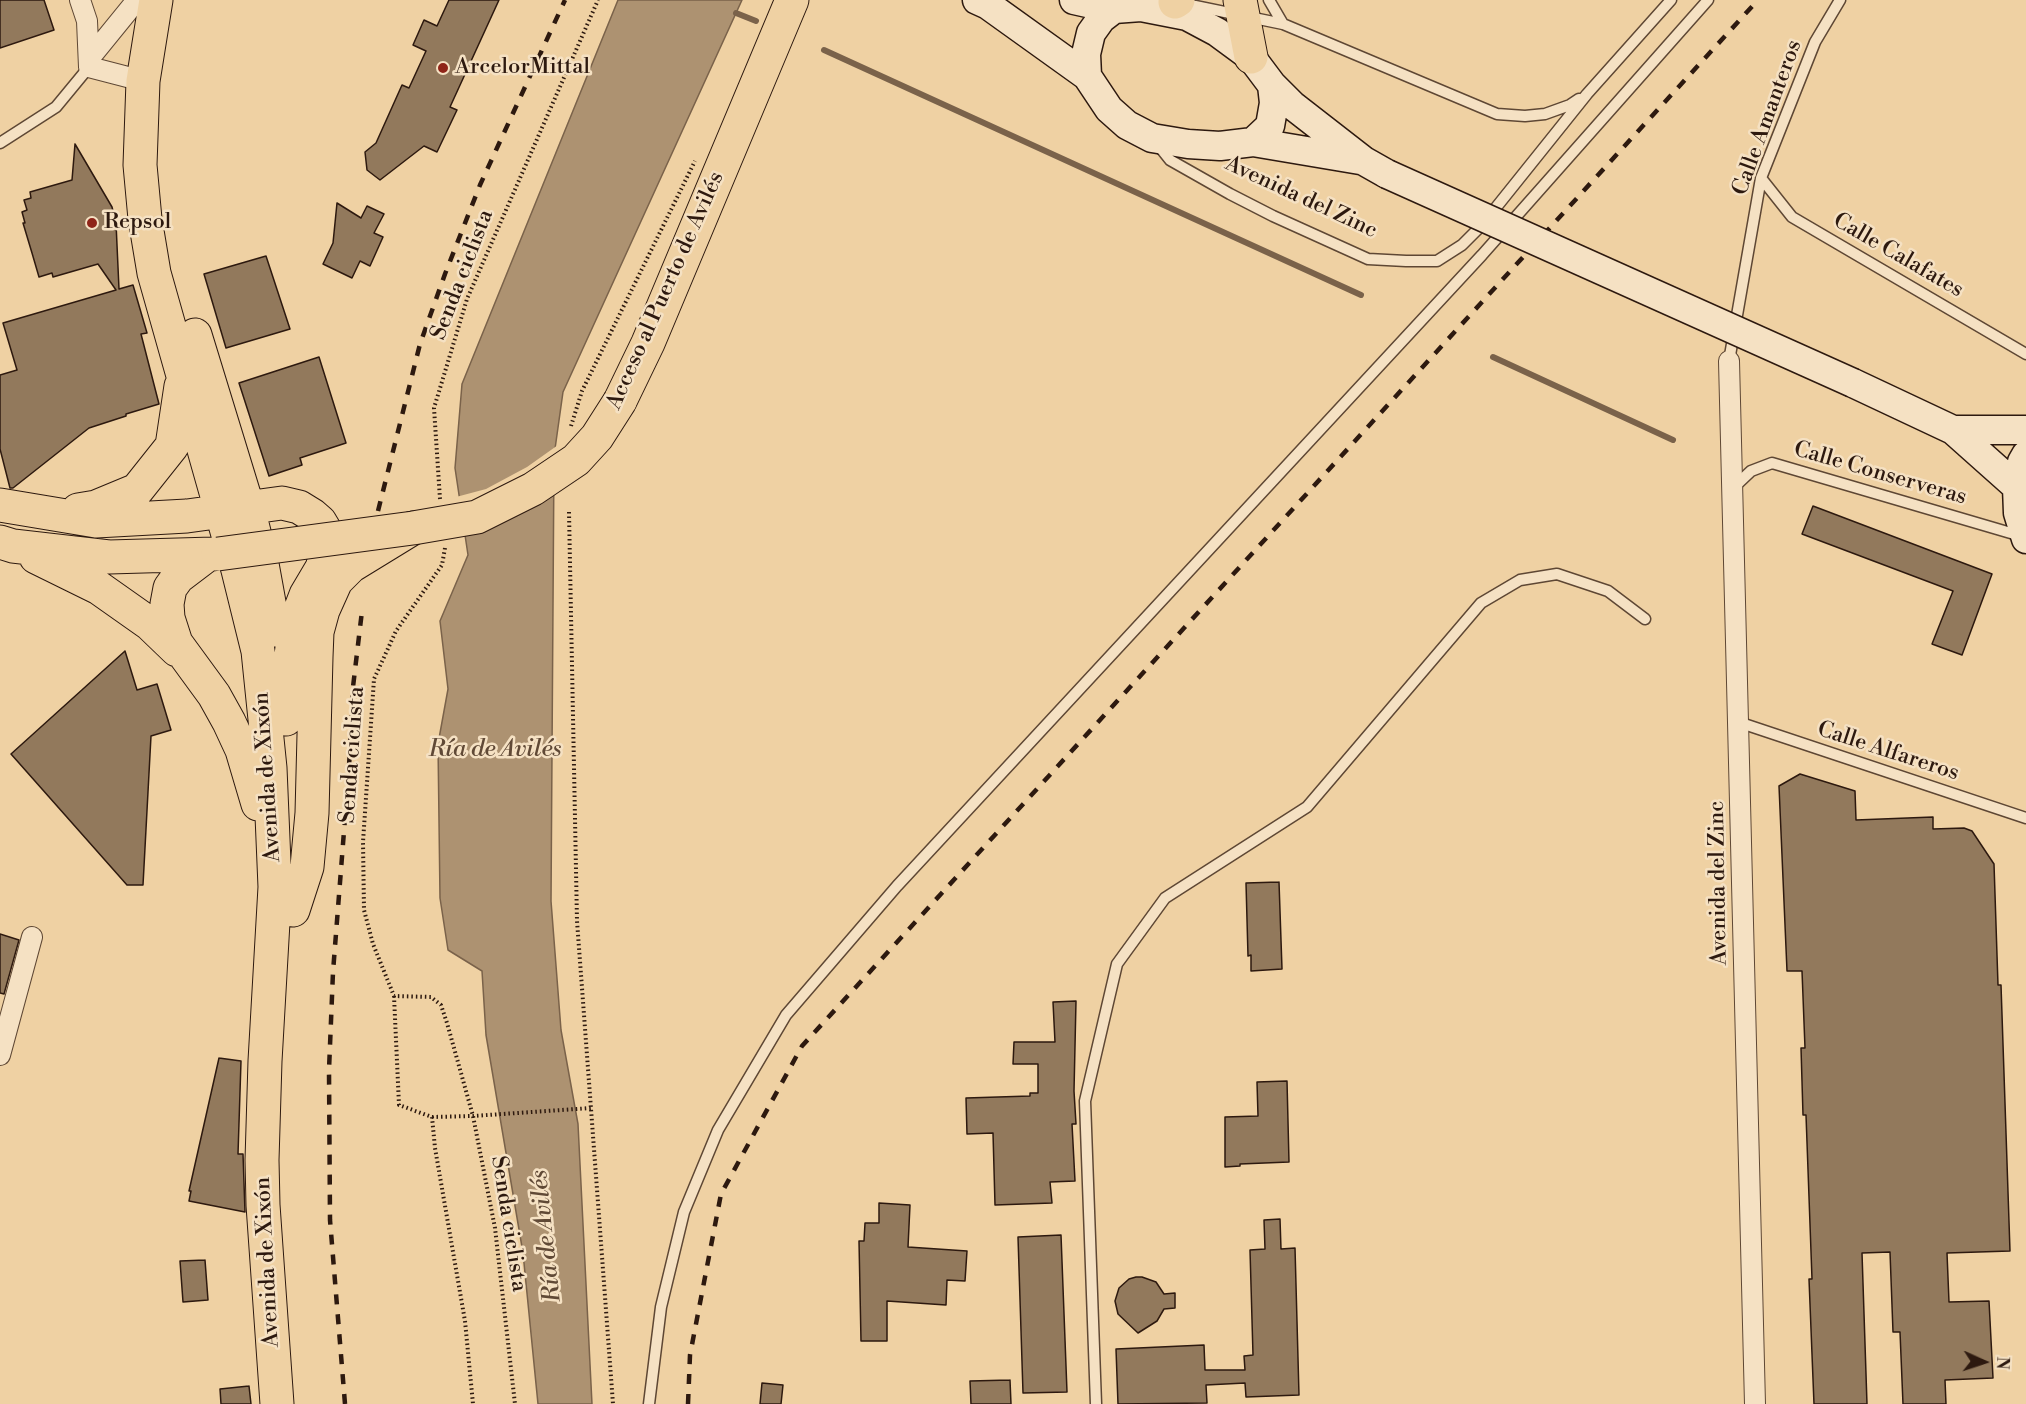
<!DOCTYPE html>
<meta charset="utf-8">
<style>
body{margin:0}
#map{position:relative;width:2026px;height:1404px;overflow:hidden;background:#efd1a3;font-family:"Libre Bodoni",serif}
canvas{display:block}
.north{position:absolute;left:1954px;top:1332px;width:60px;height:60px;-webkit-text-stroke:4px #f5e1c3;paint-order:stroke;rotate:93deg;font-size:16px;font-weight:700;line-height:24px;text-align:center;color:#2d190f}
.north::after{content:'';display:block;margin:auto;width:21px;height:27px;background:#2d190f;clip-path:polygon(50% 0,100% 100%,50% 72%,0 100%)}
</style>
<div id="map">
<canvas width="2026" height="1404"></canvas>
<div class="north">N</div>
</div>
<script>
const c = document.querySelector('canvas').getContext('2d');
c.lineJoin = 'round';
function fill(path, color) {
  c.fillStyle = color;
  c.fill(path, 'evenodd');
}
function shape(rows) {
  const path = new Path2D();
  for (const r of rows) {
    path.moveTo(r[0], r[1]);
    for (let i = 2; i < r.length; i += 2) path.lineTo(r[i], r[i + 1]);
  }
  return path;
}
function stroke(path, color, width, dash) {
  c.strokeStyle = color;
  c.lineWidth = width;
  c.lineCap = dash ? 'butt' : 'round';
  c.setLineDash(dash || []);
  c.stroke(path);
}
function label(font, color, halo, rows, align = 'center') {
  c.font = font + ' "Libre Bodoni",serif';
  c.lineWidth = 5;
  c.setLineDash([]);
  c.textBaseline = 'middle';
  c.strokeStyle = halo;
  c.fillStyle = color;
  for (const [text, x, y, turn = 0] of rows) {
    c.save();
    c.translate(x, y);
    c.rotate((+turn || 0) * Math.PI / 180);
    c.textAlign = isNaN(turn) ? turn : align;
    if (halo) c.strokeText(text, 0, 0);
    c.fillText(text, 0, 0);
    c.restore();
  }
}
const water = shape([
 [618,0,742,0,563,392,554,456,551,901,561,1030,578,1124,592,1404,538,1404,523,1253,486,1035,482,971,448,950,440,898,438,744,448,689,440,621,468,555,455,468,462,384,618,0]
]);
const pier = shape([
 [558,445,557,456,462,534,456,497,486,489,527,467]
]);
const stream = shape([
 [736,13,756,21],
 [824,50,1361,295],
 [1493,357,1673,440]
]);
const building = shape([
 [0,0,44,0,54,30,0,48,0,0],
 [449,0,499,0,450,107,457,110,437,152,424,146,380,180,367,170,365,152,376,143,402,85,409,88,426,51,413,45,424,20,437,26,449,0],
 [75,144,112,207,116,223,119,289,133,285,147,333,141,334,159,404,126,414,126,416,89,428,13,488,10,488,0,449,0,375,17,370,3,323,116,290,98,264,53,277,52,273,39,277,32,253,23,223,25,223,22,212,27,210,24,200,31,198,30,192,72,180,75,144],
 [337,203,361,218,367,206,384,214,374,233,383,237,370,266,360,261,352,278,323,264,333,243,337,203],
 [266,256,290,329,226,348,204,274,266,256],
 [319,357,346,443,300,458,302,465,269,476,239,383,319,357],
 [1813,506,1992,574,1962,655,1932,644,1953,591,1802,534,1813,506],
 [125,651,137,690,157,684,171,730,151,736,143,885,127,885,11,754,125,651],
 [1800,774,1855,791,1856,820,1933,817,1933,829,1964,828,1972,831,1994,864,1998,985,2001,985,2010,1251,1947,1253,1949,1302,1989,1301,1993,1378,1945,1380,1946,1404,1903,1404,1900,1332,1893,1332,1890,1252,1862,1253,1867,1404,1814,1404,1809,1279,1812,1279,1806,1115,1803,1115,1801,1048,1805,1048,1802,971,1787,971,1779,786,1800,774],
 [1279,882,1282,969,1251,971,1251,955,1248,956,1246,883,1279,882],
 [0,934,19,940,4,994,0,993,0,934],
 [1076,1001,1074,1091,1076,1124,1072,1124,1075,1181,1050,1182,1052,1203,995,1205,993,1133,967,1134,966,1098,1030,1096,1030,1093,1038,1093,1038,1064,1013,1064,1014,1042,1055,1042,1053,1002,1076,1001],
 [219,1058,241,1061,238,1154,243,1154,245,1212,189,1201,191,1191,189,1191,219,1058],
 [1287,1081,1289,1162,1240,1164,1240,1166,1225,1167,1225,1117,1258,1116,1257,1082,1287,1081],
 [879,1203,910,1205,908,1247,967,1251,965,1281,947,1280,946,1305,887,1301,887,1341,861,1341,859,1241,864,1241,865,1223,879,1223,879,1203],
 [1280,1219,1281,1249,1295,1248,1299,1395,1246,1397,1245,1383,1206,1385,1207,1403,1118,1404,1116,1349,1204,1345,1205,1370,1245,1370,1244,1356,1253,1355,1250,1250,1265,1249,1264,1220,1280,1219],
 [1061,1235,1067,1392,1023,1393,1018,1237,1061,1235],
 [205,1260,208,1300,183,1302,180,1261,205,1260],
 [1136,1277,1142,1277,1156,1282,1164,1294,1175,1293,1175,1308,1164,1309,1157,1321,1138,1333,1118,1314,1115,1301,1119,1288,1129,1279,1136,1277],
 [1010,1380,1011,1404,971,1404,970,1381,1010,1380],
 [762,1383,783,1385,781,1404,760,1404,762,1383],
 [249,1386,251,1404,221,1404,220,1389,249,1386]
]);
const path = shape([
 [571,426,582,391,695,161],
 [440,499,434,408,467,299,598,0],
 [569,512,577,921,613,1404],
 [445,548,442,565,396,631,374,679,363,842,364,910,373,944,394,996,431,997,441,1005,447,1023,473,1116,495,1228,515,1404],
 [394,996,399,1105,432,1117,435,1148,465,1321,473,1404],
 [432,1117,473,1116,591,1108]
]);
const lane = shape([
 [1269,0,1283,24],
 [1186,4,1283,24,1497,114,1525,116,1545,114,1570,105,1579,99],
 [0,143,56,107,89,67],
 [1158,145,1170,160,1230,194,1273,216,1368,259,1406,261,1437,261,1462,245,1482,225,1587,94,1671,0],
 [1761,178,1792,217,2026,354],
 [1729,361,1761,178,1815,42,1840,0],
 [1732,489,1751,471,1772,463,2021,536],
 [1738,722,2026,818],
 [649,1404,661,1307,684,1212,718,1130,786,1015,897,886,1482,255,1708,0],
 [1096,1404,1085,1101,1117,964,1165,898,1307,807,1481,603,1520,580,1557,574,1608,591,1645,619]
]);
const street = shape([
 [80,0,87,21,89,67,143,81],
 [89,59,137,0],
 [1729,361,1755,1404],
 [0,1055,32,937]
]);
const secondary = shape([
 [977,0,988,5,1087,76],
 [1074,0,1114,9],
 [1272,85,1274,103,1270,126,1253,142,1220,146,1188,144,1152,138,1127,125,1109,109,1087,76,1086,54,1091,33,1101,19,1114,9,1141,7,1187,16,1217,32,1251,57,1272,85,1292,105,1364,161,1387,174],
 [1253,142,1360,160],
 [1853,383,1953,430,2017,487],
 [1953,430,2026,430],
 [2026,455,2022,462,2017,487,2018,513,2026,539]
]);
const highway = shape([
 [156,0,143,81,140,165,145,219,154,273,238,570,258,651,270,768,275,887,265,1061,262,1160,263,1205,277,1404],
 [1240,0,1251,57],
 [1175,2,1178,0],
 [195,335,248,508,262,564,274,630],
 [620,401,648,343,792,0],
 [0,505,96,521,187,516,282,503,299,507,312,515,320,522,326,532,326,554,322,568,306,595,296,621,290,662,286,719],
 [78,510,96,507,137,490,172,446,181,386],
 [0,542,13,546,109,557,213,554],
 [207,555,178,577,170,588,167,604,168,618,176,643,214,695,229,722,242,750,258,804],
 [36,557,99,588,150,624,177,650],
 [293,910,307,867,312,813,316,657,317,632,323,610,336,581,351,566,413,528]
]);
const rail = shape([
 [378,511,420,344,445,274,480,185,565,0],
 [345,1404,330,1220,329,1070,333,972,349,767,353,687,362,611],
 [688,1404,690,1355,721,1194,802,1046,1758,0]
]);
const secondaryBridge = shape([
 [1387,174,1853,383]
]);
const highwayBridge = shape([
 [218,554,413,528,477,517,533,489,576,460,597,437,620,401]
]);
const markers = [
 [443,68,6,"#8f2418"],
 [92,223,6,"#8f2418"]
];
const poiNames = [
 ["ArcelorMittal",455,68],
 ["Repsol",104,223]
];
const streetNames = [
 ["Calle Amanteros",1768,118,-70],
 ["Avenida del Zinc",1301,198,25],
 ["Calle Calafates",1898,256,30],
 ["Senda ciclista",463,275,-69],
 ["Acceso al Puerto de Avilés",666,291,-66],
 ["Calle Conserveras",1880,474,16],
 ["Calle Alfareros",1888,752,18],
 ["Senda ciclista",353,755,-86],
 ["Avenida de Xixón",268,777,-94],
 ["Avenida del Zinc",1719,883,-91],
 ["Senda ciclista",508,1224,81],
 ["Avenida de Xixón",268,1262,-93]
];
const waterNames = [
 ["Ría de Avilés",495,750],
 ["Ría de Avilés",547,1236,-96]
];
fill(water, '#ad9271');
stroke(water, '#7a624a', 1.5);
fill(pier, '#efd1a3');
stroke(stream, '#7a624a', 6);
fill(building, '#92795c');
stroke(building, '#2d190f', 1.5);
stroke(lane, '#5e4734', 13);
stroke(street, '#5e4734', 22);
stroke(secondary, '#2d190f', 31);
stroke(highway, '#2d190f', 35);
stroke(path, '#2d190f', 4, [1.5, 3]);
stroke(lane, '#f5e1c3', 10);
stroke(street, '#f5e1c3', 20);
stroke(secondary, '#f5e1c3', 28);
stroke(highway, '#efd1a3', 33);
stroke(rail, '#2d190f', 4.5, [10, 10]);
stroke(secondaryBridge, '#2d190f', 31, []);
stroke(highwayBridge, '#2d190f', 35, []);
stroke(secondaryBridge, '#f5e1c3', 28);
stroke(highwayBridge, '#efd1a3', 33);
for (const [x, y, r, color] of markers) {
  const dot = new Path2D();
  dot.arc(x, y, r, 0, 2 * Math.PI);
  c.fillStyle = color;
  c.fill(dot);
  stroke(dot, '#f5e1c3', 2);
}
label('22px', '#2d190f', '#f5e1c3', poiNames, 'left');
label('22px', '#2d190f', '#f5e1c3', streetNames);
label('italic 24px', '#604936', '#f5e1c3', waterNames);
</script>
